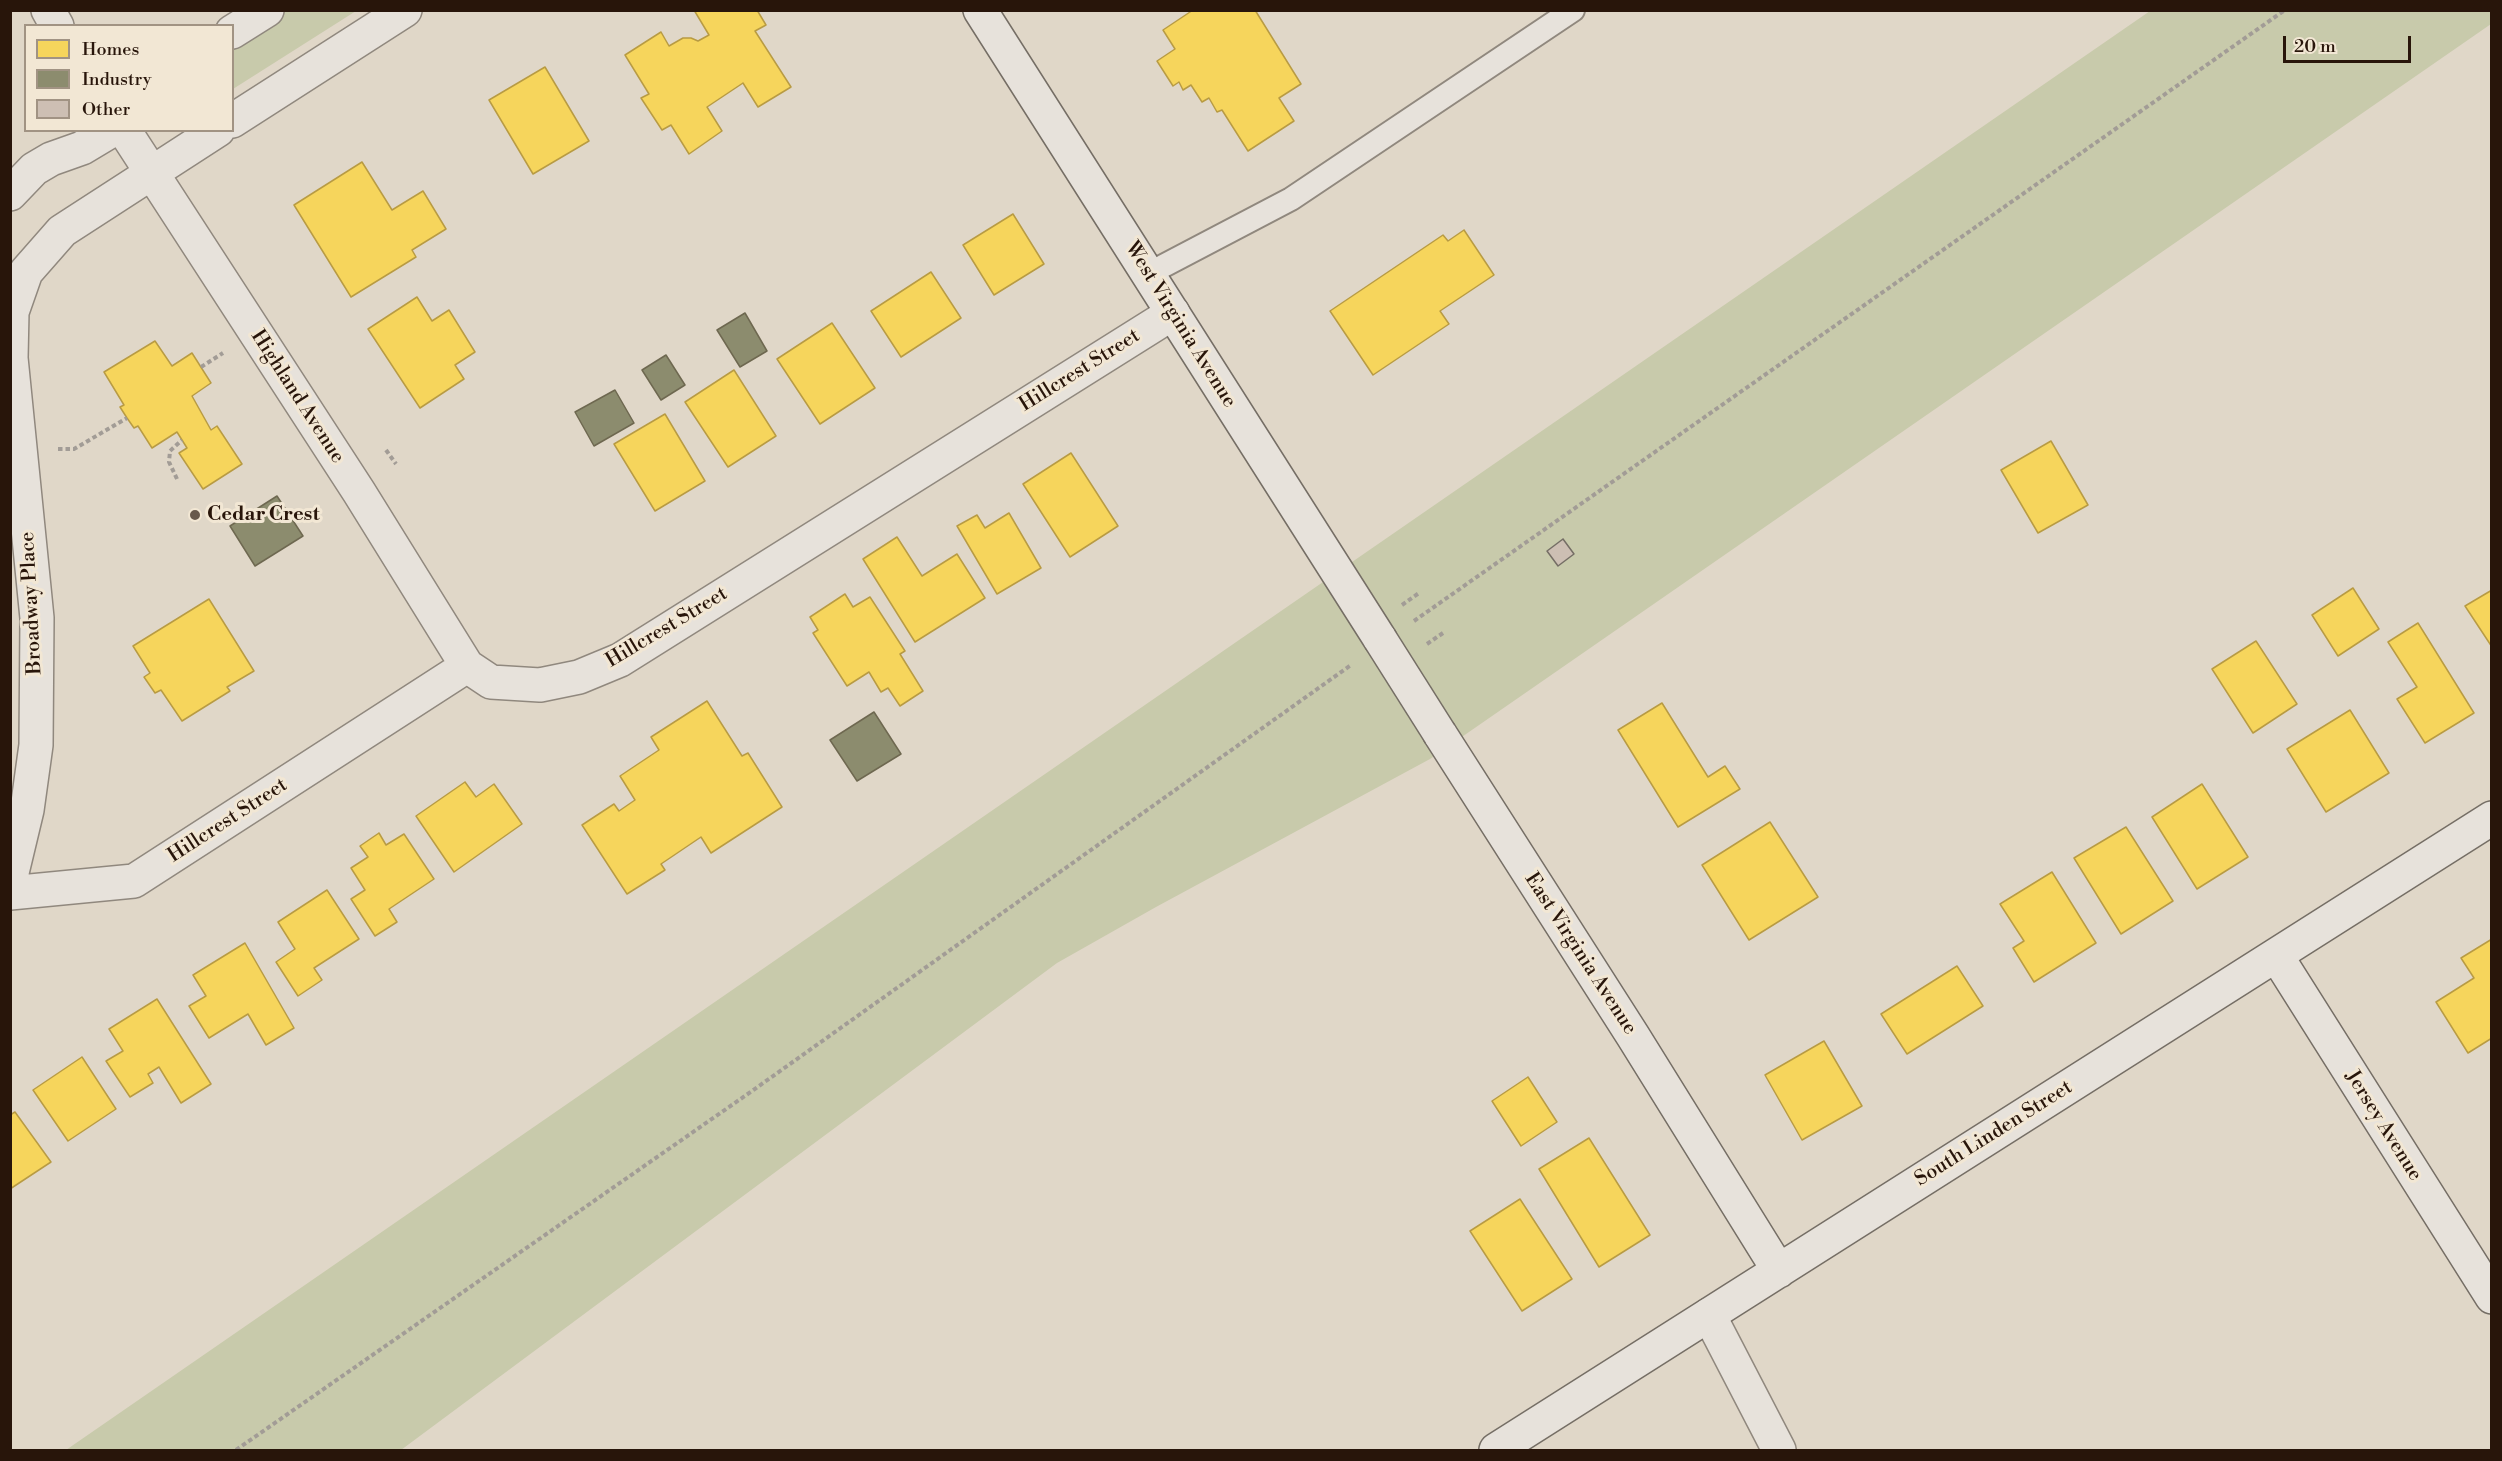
<!DOCTYPE html>
<style>
body{margin:0}
#map{position:relative;width:2502px;height:1461px;overflow:hidden;background:#e0d7c8;font-family:"Libre Bodoni",serif}
canvas{display:block}
.frame{position:absolute;inset:0;border:12px solid #28150a;pointer-events:none}
.legend{position:absolute;left:24px;top:24px;width:210px;height:108px;box-sizing:border-box;background:#f2e7d4;border:2px solid #a19383;margin:0;padding:8px 10px;list-style:none;font-size:18px;color:#28150a}
.legend li{display:flex;align-items:center;gap:12px;height:30px}
.legend b{width:30px;border:2px solid #a19383}
.scale{position:absolute;left:2283px;top:36px;width:128px;height:27px;box-sizing:border-box;border:3px solid #28150a;border-top:0;padding-left:8px;font-size:18px;line-height:21px;white-space:nowrap;color:#28150a;-webkit-text-stroke:4px #f2e7d4;paint-order:stroke}
</style>
<div id="map">
<canvas width="2502" height="1461"></canvas>
<div class="frame"></div>
<ul class="legend">
<li><b style="height:16px;background:#f6d55c"></b>Homes</li>
<li><b style="height:16px;background:#8c8c6e"></b>Industry</li>
<li><b style="height:16px;background:#cdbfb3"></b>Other</li>
</ul>
<div class="scale">20 m</div>
</div>
<script>
const c = document.querySelector('canvas').getContext('2d');
c.lineJoin = 'round';
function fill(path, color) {
  c.fillStyle = color;
  c.fill(path, 'evenodd');
}
function shape(rows) {
  const path = new Path2D();
  for (const r of rows) {
    path.moveTo(r[0], r[1]);
    for (let i = 2; i < r.length; i += 2) path.lineTo(r[i], r[i + 1]);
  }
  return path;
}
function stroke(path, color, width, dash) {
  c.strokeStyle = color;
  c.lineWidth = width;
  c.lineCap = dash ? 'butt' : 'round';
  c.setLineDash(dash || []);
  c.stroke(path);
}
function label(font, color, halo, rows, align = 'center') {
  c.font = font + ' "Libre Bodoni",serif';
  c.lineWidth = 6;
  c.setLineDash([]);
  c.textBaseline = 'middle';
  c.strokeStyle = halo;
  c.fillStyle = color;
  for (const [text, x, y, turn = 0] of rows) {
    c.save();
    c.translate(x, y);
    c.rotate((+turn || 0) * Math.PI / 180);
    c.textAlign = isNaN(turn) ? turn : align;
    if (halo) c.strokeText(text, 0, 0);
    c.fillText(text, 0, 0);
    c.restore();
  }
}
const green = shape([
 [282,11,356,11,233,89,232,42],
 [2150,11,2491,11,2491,24,1430,759,1156,907,1057,963,401,1450,66,1450]
]);
const homes = shape([
 [694,10,757,10,766,25,755,31,791,87,758,107,743,83,707,107,722,131,689,154,671,125,662,130,641,98,649,94,625,55,661,32,669,46,683,38,691,38,698,41,709,35,694,10],
 [1193,10,1255,10,1301,84,1279,98,1294,121,1248,151,1222,110,1217,112,1209,98,1202,102,1191,85,1183,90,1179,82,1173,86,1157,61,1175,49,1163,30,1193,10],
 [545,67,589,141,533,174,489,100,545,67],
 [362,162,392,210,423,191,446,229,412,250,416,257,351,297,294,205,362,162],
 [1013,214,1044,264,994,295,963,245,1013,214],
 [1464,230,1494,275,1440,311,1449,324,1373,375,1330,311,1443,235,1448,241,1464,230],
 [931,272,961,318,901,357,871,311,931,272],
 [417,297,432,321,449,310,475,352,455,365,464,379,420,408,368,329,417,297],
 [832,323,875,388,820,424,777,359,832,323],
 [155,341,172,366,192,353,211,383,192,396,211,430,217,426,242,464,203,489,179,453,187,448,177,432,152,448,138,426,134,428,127,418,120,407,124,405,104,372,155,341],
 [734,370,776,436,728,467,685,402,734,370],
 [665,414,705,481,655,511,614,444,665,414],
 [2051,441,2088,505,2038,533,2001,470,2051,441],
 [1071,453,1118,526,1070,557,1023,484,1071,453],
 [1009,513,1041,568,997,594,957,526,977,515,985,528,1009,513],
 [897,537,922,576,957,554,985,598,915,642,863,559,897,537],
 [2353,588,2379,629,2338,656,2312,615,2353,588],
 [2492,590,2492,647,2465,606,2492,590],
 [845,594,853,607,870,597,905,651,900,654,923,691,900,706,888,688,881,692,869,672,847,686,813,633,818,630,810,617,845,594],
 [209,599,254,671,227,687,230,691,182,721,161,690,155,693,144,677,150,673,133,646,209,599],
 [2418,623,2474,713,2425,743,2397,699,2417,687,2388,642,2418,623],
 [2256,641,2297,704,2253,733,2212,669,2256,641],
 [707,701,742,756,748,753,782,807,711,853,701,837,661,864,665,870,627,894,582,825,614,804,619,811,635,800,620,776,659,750,651,737,707,701],
 [1662,703,1708,777,1725,766,1740,789,1678,827,1618,730,1662,703],
 [2350,710,2389,773,2326,812,2287,749,2350,710],
 [465,782,476,797,494,784,522,824,454,872,416,816,465,782],
 [2202,784,2248,857,2197,889,2152,817,2202,784],
 [1770,822,1818,897,1749,940,1702,865,1770,822],
 [2126,827,2173,901,2121,934,2074,858,2126,827],
 [379,833,386,845,404,834,434,879,389,909,397,922,375,936,351,899,365,890,351,868,368,857,360,846,379,833],
 [2052,872,2096,943,2034,982,2013,948,2024,941,2000,904,2052,872],
 [327,890,359,939,314,968,322,980,298,996,276,962,295,949,278,922,327,890],
 [2492,939,2492,1038,2468,1053,2436,1002,2474,978,2461,958,2492,939],
 [245,943,294,1028,266,1045,248,1014,209,1038,189,1006,206,996,193,975,245,943],
 [1957,966,1983,1006,1907,1054,1881,1014,1957,966],
 [157,999,211,1084,181,1103,159,1067,148,1074,153,1083,130,1097,106,1061,123,1051,109,1029,157,999],
 [1824,1041,1862,1106,1802,1140,1765,1075,1824,1041],
 [82,1057,116,1109,68,1141,33,1090,82,1057],
 [1528,1077,1557,1122,1521,1146,1492,1101,1528,1077],
 [15,1112,51,1162,10,1189,10,1115,15,1112],
 [1589,1138,1650,1235,1599,1267,1539,1169,1589,1138],
 [1520,1199,1572,1279,1522,1311,1470,1231,1520,1199]
]);
const industry = shape([
 [745,313,767,351,740,367,717,330,745,313],
 [666,355,685,385,661,400,642,370,666,355],
 [615,390,634,423,594,446,575,412,615,390],
 [277,496,303,536,255,566,230,526,277,496],
 [874,712,901,754,857,781,830,740,874,712]
]);
const building = shape([
 [1563,539,1574,554,1558,566,1547,551,1563,539]
]);
const path = shape([
 [201,367,223,353],
 [58,449,74,449,127,418],
 [386,450,396,464],
 [177,479,169,462,170,451,182,440],
 [1402,605,1419,593],
 [1414,621,2285,10],
 [1427,644,1443,633],
 [236,1450,752,1091,1351,665]
]);
const lane = shape([
 [1148,274,1291,199,1573,10]
]);
const street = shape([
 [48,10,57,26],
 [232,32,267,10],
 [232,121,405,10],
 [124,130,359,492,467,666,491,682,540,685,579,677,620,660,1173,313],
 [10,194,34,169,51,159,82,148,112,130],
 [10,881,27,810,36,745,37,618,11,358,12,312,26,272,62,231,218,130],
 [10,893,134,881,467,666],
 [1709,1315,1779,1450]
]);
const secondary = shape([
 [980,10,1380,639],
 [1440,734,1633,1036,1779,1271],
 [2276,955,2492,1297],
 [1496,1450,2492,818]
]);
const secondaryBridge = shape([
 [1380,639,1440,734]
]);
const markers = [
 [195,515,6,"#68594c"]
];
const streetNames = [
 ["West Virginia Avenue",1180,325,58],
 ["Hillcrest Street",1080,371,-32],
 ["Highland Avenue",297,397,57],
 ["Broadway Place",32,603,-93],
 ["Hillcrest Street",667,628,-31],
 ["Hillcrest Street",228,821,-33],
 ["East Virginia Avenue",1580,954,57],
 ["Jersey Avenue",2383,1126,58],
 ["South Linden Street",1994,1134,-32]
];
const poiNames = [
 ["Cedar Crest",207,515]
];
fill(green, '#c8caab');
fill(homes, '#f6d55c');
stroke(homes, '#b89b43', 1.5);
fill(industry, '#8c8c6e');
stroke(industry, '#6e6850', 1.5);
fill(building, '#cdbfb3');
stroke(building, '#756e65', 1.5);
stroke(lane, '#90887e', 26);
stroke(street, '#90887e', 36);
stroke(secondary, '#756e65', 36);
stroke(path, '#a29c96', 4, [4.5, 3]);
stroke(lane, '#e7e2db', 22);
stroke(street, '#e7e2db', 33);
stroke(secondary, '#e7e2db', 33);
stroke(secondaryBridge, '#756e65', 36, []);
stroke(secondaryBridge, '#e7e2db', 33);
for (const [x, y, r, color] of markers) {
  const dot = new Path2D();
  dot.arc(x, y, r, 0, 2 * Math.PI);
  c.fillStyle = color;
  c.fill(dot);
  stroke(dot, '#f2e7d4', 2);
}
label('20px', '#28150a', '#f2e7d4', streetNames);
label('bold 20px', '#28150a', '#f2e7d4', poiNames, 'left');
</script>
